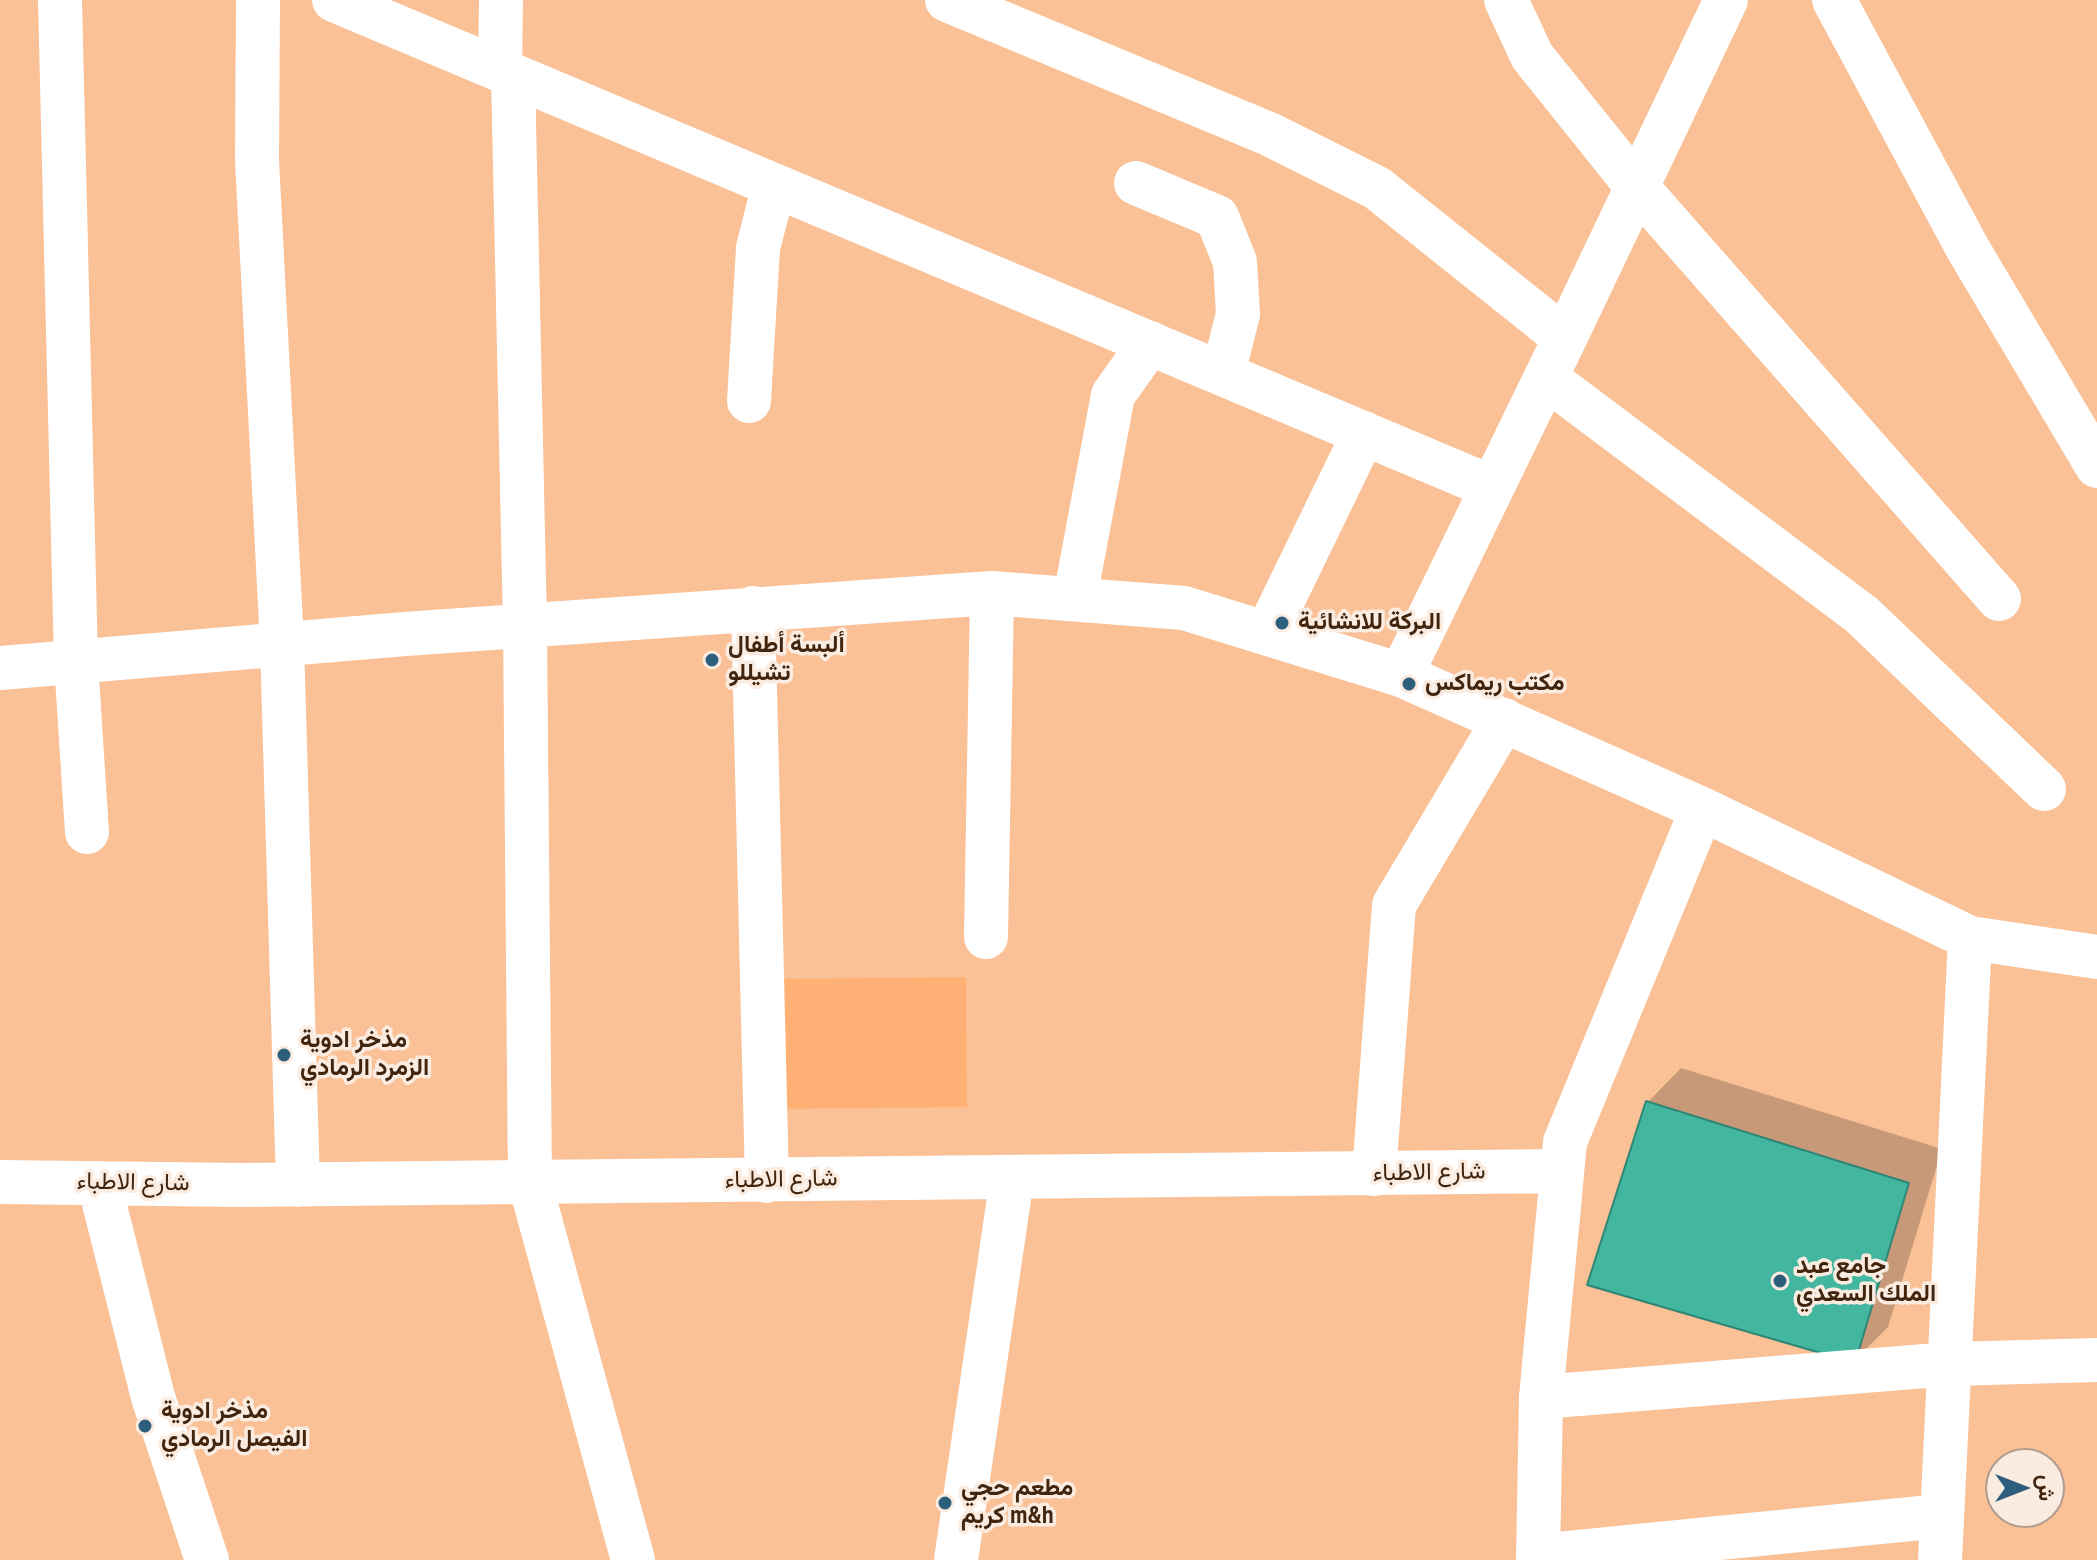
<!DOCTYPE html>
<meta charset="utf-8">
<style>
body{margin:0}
#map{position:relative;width:2097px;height:1560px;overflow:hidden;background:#fac096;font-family:"Archivo Narrow",Vazirmatn,sans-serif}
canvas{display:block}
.north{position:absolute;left:1985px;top:1448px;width:80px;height:80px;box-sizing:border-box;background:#fbece1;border:2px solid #b19c8d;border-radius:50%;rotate:90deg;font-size:22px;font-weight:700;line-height:32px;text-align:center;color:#41250e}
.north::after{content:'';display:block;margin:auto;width:28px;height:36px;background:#2d5e7c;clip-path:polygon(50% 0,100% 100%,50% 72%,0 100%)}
</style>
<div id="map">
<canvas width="2097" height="1560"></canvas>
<div class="north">ش</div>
</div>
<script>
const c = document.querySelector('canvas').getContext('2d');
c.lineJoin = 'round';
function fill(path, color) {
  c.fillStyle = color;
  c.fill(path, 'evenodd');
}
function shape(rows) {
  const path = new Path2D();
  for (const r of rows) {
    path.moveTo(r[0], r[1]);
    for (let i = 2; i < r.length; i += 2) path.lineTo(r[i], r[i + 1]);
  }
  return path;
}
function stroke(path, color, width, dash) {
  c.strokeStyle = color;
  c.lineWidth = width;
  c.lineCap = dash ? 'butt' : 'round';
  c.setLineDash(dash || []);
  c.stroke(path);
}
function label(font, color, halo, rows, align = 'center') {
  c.font = font + ' "Archivo Narrow",Vazirmatn,sans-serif';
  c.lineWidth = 7;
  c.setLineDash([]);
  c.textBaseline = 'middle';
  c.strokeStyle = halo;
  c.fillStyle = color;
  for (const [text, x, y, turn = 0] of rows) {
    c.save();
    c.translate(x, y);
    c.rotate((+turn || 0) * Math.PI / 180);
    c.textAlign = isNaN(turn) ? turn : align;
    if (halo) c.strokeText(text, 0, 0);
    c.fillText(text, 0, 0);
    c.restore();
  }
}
const built = shape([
 [966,977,967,1107,778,1109,777,979]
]);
const shadow = shape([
 [1681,1068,1942,1149,1888,1327,1854,1361,1648,1102]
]);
const building = shape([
 [1646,1101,1909,1183,1855,1363,1587,1285,1646,1101]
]);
const minor = shape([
 [60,0,76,662,87,832],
 [258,0,257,160,282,644,298,1185],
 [334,0,1491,487],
 [947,0,1269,134,1377,188,1565,338],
 [1506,0,1532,56,1637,187,1999,599],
 [1834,0,1968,249,2097,466],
 [500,68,501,0],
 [513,75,525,625,530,1183,633,1560],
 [1136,183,1217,217,1235,262,1238,314,1223,374],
 [1546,378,1862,615,2044,789],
 [749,401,758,248,774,185],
 [1075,598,1113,395,1150,343],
 [753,608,767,1181],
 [1267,633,1364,433],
 [0,668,405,634,992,593,1184,608,1401,675,1702,809,1970,938,2097,957],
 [1401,675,1565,338,1726,0],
 [986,937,992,593],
 [1374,1174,1394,905,1504,720],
 [0,1182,242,1185,1562,1171],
 [99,1183,153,1397,207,1560],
 [1541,1397,1950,1364,2097,1360],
 [1538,1556,1941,1516],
 [956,1560,1012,1178],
 [1538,1560,1541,1397,1565,1142,1702,809],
 [1940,1560,1970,938]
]);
const markers = [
 [1282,623,8,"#2d5e7c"],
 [712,660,8,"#2d5e7c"],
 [1409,684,8,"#2d5e7c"],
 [284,1055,8,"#2d5e7c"],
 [1780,1281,8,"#2d5e7c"],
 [145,1426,8,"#2d5e7c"],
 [945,1503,8,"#2d5e7c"]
];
const poiNames = [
 ["البركة للانشائية",1298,623],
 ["ألبسة أطفال",728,646],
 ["تشيللو",728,674],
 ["مكتب ريماكس",1425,684],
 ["مذخر ادوية",300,1041],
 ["الزمرد الرمادي",300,1069],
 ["جامع عبد",1796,1267],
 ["الملك السعدي",1796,1295],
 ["مذخر ادوية",161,1412],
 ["الفيصل الرمادي",161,1440],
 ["مطعم حجي",961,1489],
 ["كريم m&h",961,1517]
];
const streetNames = [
 ["شارع الاطباء",1429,1173,-1],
 ["شارع الاطباء",781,1180,-1],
 ["شارع الاطباء",133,1183,1]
];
fill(built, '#ffb175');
fill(shadow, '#0003');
fill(building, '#43b69f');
stroke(building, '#2f8675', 2);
stroke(minor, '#fff', 44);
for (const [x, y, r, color] of markers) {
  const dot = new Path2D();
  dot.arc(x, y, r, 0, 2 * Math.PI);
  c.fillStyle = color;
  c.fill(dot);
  stroke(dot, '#fbece1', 3);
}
label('bold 24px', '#41250e', '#fbece1', poiNames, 'left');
label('24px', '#41250e', '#fbece1', streetNames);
</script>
